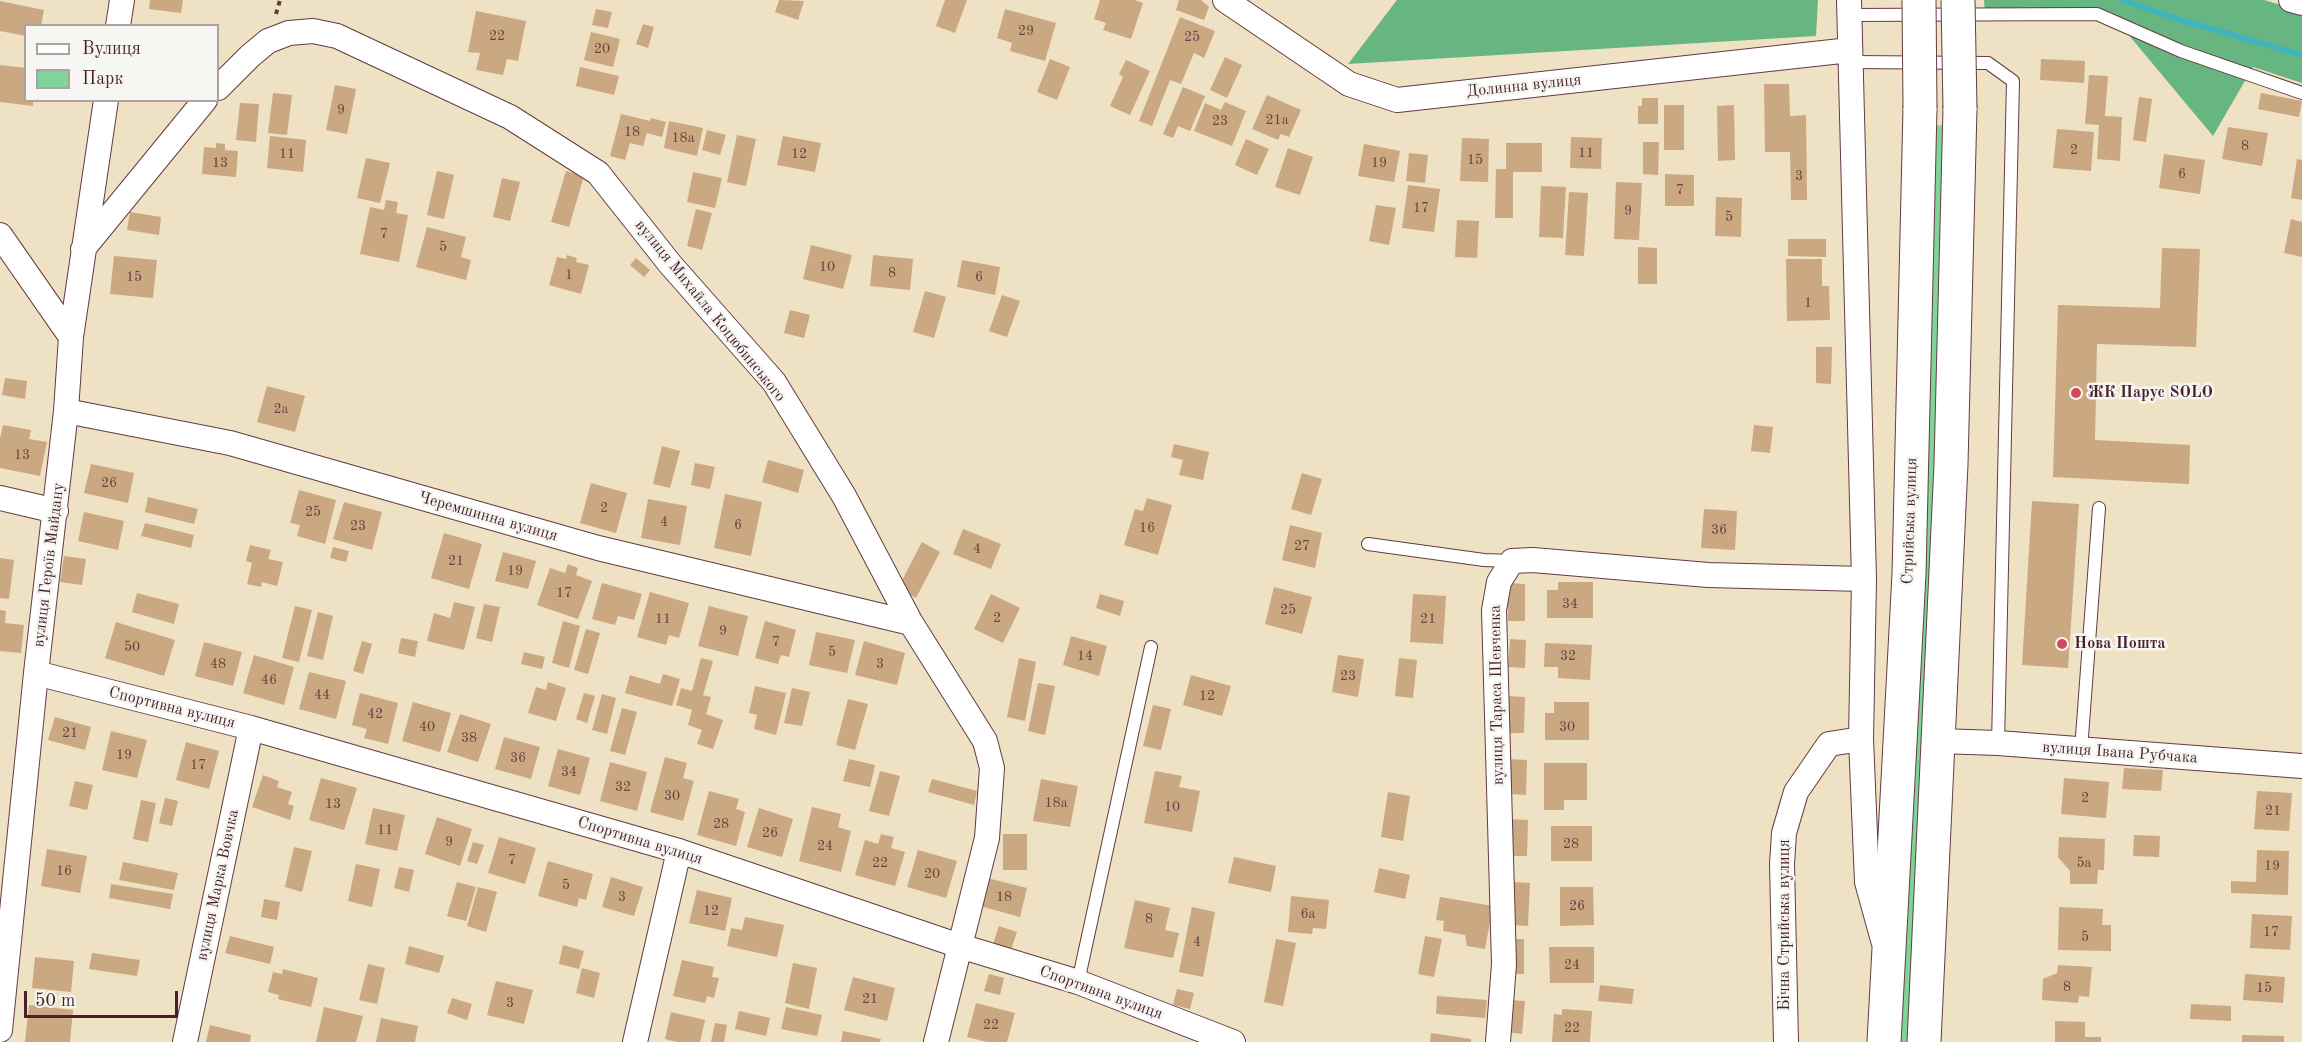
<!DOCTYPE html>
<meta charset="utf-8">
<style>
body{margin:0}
#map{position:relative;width:2302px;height:1042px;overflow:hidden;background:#efe1c4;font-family:"Old Standard TT",serif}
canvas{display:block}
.legend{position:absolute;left:24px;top:24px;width:195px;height:78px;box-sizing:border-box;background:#f6f6f2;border:2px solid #b1a0a2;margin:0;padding:8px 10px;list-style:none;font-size:18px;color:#4a1f2b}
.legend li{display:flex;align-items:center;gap:12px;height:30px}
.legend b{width:30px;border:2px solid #b1a0a2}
.scale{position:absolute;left:24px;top:991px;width:154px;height:27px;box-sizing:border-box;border:3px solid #4a1f2b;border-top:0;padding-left:8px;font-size:18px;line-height:21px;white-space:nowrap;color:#4a1f2b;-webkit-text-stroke:4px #f6f6f2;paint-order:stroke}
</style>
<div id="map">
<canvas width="2302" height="1042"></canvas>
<ul class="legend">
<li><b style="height:8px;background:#fff"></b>Вулиця</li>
<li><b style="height:16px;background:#7fd599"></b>Парк</li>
</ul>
<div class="scale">50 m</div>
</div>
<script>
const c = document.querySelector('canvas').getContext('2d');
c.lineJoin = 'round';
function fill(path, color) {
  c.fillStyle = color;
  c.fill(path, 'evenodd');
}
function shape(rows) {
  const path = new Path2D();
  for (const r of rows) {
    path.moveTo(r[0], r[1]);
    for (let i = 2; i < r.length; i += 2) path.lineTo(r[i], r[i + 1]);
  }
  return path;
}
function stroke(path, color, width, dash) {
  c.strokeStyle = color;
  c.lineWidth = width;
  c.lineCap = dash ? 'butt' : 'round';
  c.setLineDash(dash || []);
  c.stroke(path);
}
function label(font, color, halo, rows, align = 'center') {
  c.font = font + ' "Old Standard TT",serif';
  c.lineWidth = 5;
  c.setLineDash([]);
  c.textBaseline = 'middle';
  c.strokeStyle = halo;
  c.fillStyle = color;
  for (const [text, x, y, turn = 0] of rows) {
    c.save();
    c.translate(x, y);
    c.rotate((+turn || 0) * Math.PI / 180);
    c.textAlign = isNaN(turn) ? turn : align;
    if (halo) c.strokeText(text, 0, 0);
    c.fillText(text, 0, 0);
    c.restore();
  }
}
const green = shape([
 [1935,125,1945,126,1939,436,1909,1042,1898,1042]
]);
const forest = shape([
 [1397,0,1818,0,1816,36,1348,64],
 [1984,0,2264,0,2302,11,2302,83,2253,67,2213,136,2117,21,1985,14]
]);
const stream = shape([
 [2123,0,2171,17,2302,55]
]);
const building = shape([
 [150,0,183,0,181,13,149,9],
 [779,0,804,1,798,20,775,12],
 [945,0,967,0,955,33,936,26],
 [1100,0,1135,0,1143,3,1131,39,1103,30,1106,23,1094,19],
 [1179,0,1201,0,1209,7,1204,20,1176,10],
 [0,1,44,10,41,26,26,26,26,36,0,31],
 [596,9,612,12,608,28,592,25],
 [1005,9,1056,23,1045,61,1010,51,1012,43,997,38],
 [476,11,526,21,518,61,507,59,503,75,476,70,480,53,468,52],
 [1180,17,1215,31,1204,58,1194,53,1181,84,1170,80,1152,126,1139,121],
 [643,24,654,27,648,48,636,44],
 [591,32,620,39,613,67,584,60],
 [1225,57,1242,65,1227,98,1210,90],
 [1050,59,1070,67,1057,100,1037,92],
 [2041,59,2085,61,2084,83,2040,80],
 [1126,60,1150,71,1130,115,1110,106,1123,77,1119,74],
 [0,65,26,68,26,100,33,100,33,106,0,102],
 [580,67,619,76,614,95,576,86],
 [2089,75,2108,76,2105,116,2122,117,2120,161,2097,159,2099,125,2085,124],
 [1764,84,1789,84,1790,116,1806,115,1807,200,1791,200,1790,152,1765,152],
 [335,85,356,89,347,134,326,130],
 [1183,87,1205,96,1190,131,1178,126,1173,138,1163,134],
 [273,93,292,95,287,135,268,133],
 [2261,93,2302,101,2299,117,2258,109],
 [1267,95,1301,110,1289,137,1281,134,1278,140,1252,129],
 [2139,97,2152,99,2146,142,2133,140],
 [1642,98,1658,98,1658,124,1638,124,1638,106,1642,106],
 [1225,102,1246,111,1232,146,1194,131,1205,103,1221,110],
 [240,103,259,104,256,142,236,140],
 [1664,105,1684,105,1684,150,1664,150],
 [1734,105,1735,160,1718,161,1717,106],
 [621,114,650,121,651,118,666,122,662,137,647,133,643,146,630,143,625,160,610,156],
 [669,121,703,128,697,156,664,148],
 [2228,127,2268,133,2262,166,2222,159],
 [2057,129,2094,132,2091,171,2053,168],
 [707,130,726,135,720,155,702,150],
 [737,135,756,139,746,186,727,182],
 [270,136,306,140,303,172,267,168],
 [783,136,821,143,815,172,777,165],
 [1571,137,1602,138,1601,169,1570,168],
 [1462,138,1489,139,1488,182,1460,181],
 [1246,139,1269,149,1257,175,1235,165],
 [1643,142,1659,142,1658,175,1643,174],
 [216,143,225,144,225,150,238,151,236,177,202,174,204,147,216,148],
 [1506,143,1542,143,1542,172,1513,172,1513,218,1495,218,1496,169,1506,169],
 [1364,144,1400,151,1394,182,1358,176],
 [1288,148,1313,157,1300,195,1275,187],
 [1409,153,1428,155,1425,183,1406,181],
 [2164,154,2205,160,2200,194,2159,188],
 [366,158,390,163,380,203,357,198],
 [2297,159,2302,160,2302,200,2291,198],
 [437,171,454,175,444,219,427,215],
 [566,171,584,176,569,227,551,222],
 [693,172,722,178,715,208,687,202],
 [1665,174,1694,175,1694,206,1665,206],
 [502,178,520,182,510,221,493,217],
 [1616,182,1642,183,1639,240,1614,239],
 [1408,185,1440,189,1434,232,1402,228],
 [1541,186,1566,187,1563,238,1539,237],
 [1569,192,1588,193,1584,256,1565,255],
 [1716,197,1742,198,1741,237,1715,236],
 [386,200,398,202,396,213,408,215,399,262,360,254,370,207,384,210],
 [1376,205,1396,208,1389,245,1369,241],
 [696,209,712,213,702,250,687,246],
 [130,212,161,217,159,235,127,230],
 [2291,219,2302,222,2302,257,2284,253],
 [1457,220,1479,221,1477,258,1455,257],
 [427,227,466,237,461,257,471,260,466,280,416,267],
 [1788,239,1826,239,1826,257,1788,256],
 [811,245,852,255,843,289,803,279],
 [1638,247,1657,248,1657,284,1638,284],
 [2162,248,2200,249,2196,347,2097,344,2095,440,2190,445,2189,484,2053,477,2058,305,2160,308],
 [567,255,577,258,576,262,589,265,581,294,549,285,557,257,566,259],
 [873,255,913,259,910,290,870,286],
 [114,256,157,260,153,298,110,294],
 [636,258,650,270,644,277,630,265],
 [1786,259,1822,259,1822,286,1829,286,1830,320,1787,321],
 [962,260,1000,267,995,295,957,287],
 [925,291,946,297,934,338,913,332],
 [1002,295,1020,301,1007,337,989,331],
 [790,310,810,315,804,338,784,333],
 [1816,347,1832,347,1831,384,1816,383],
 [5,378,27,381,25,399,2,395],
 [267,386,305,396,295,432,257,422],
 [3,425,31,430,29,439,47,442,40,476,0,468,0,438],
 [1754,425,1773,427,1770,453,1751,451],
 [1174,444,1209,452,1203,480,1179,475,1183,460,1171,457],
 [662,446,680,451,670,488,653,484],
 [768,460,804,470,798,493,762,482],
 [695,463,715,467,710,489,691,485],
 [91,464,134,473,128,503,84,493],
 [1302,473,1322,479,1311,515,1291,509],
 [591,483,627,493,616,533,580,523],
 [299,490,336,500,325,544,297,536,300,525,290,523],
 [725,494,762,502,751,556,714,548],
 [148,497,198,509,194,524,145,512],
 [1147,498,1172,505,1158,555,1124,545,1135,509,1143,511],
 [648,499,687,506,680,545,641,538],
 [2032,501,2079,504,2068,668,2022,665],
 [344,502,382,512,372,550,333,539],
 [1704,509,1737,511,1735,550,1701,548],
 [84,512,124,521,118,550,78,541],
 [145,523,194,535,191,548,141,536],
 [1290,525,1322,533,1315,568,1282,560],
 [963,529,1001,544,991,569,953,554],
 [444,533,482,544,469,589,431,578],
 [922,542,940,552,916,598,898,588],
 [250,545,271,550,268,559,283,562,277,586,262,582,261,587,247,584,252,563,246,561],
 [333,547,349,551,346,562,330,558],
 [503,552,536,561,528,589,495,581],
 [64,556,86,559,82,585,60,582],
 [0,558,14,560,9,599,0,598],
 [568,564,578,568,576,575,592,581,578,619,537,605,550,568,565,573],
 [1558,582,1593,582,1593,618,1547,618,1547,590,1558,590],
 [602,583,642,594,634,620,618,616,615,625,592,619],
 [1508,583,1525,584,1525,621,1508,621],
 [1274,587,1312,597,1302,634,1265,624],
 [650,592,689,603,679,638,669,635,666,645,637,637],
 [137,593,179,604,174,624,132,612],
 [991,594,1020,608,1003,643,974,629],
 [1100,594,1124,601,1120,616,1096,608],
 [1413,594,1446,596,1443,644,1410,642],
 [454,602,475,607,464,650,427,641,434,613,450,618],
 [484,604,500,607,492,642,476,638],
 [295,606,312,610,299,662,282,658],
 [709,606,748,616,738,656,698,646],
 [0,610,6,611,5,623,24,625,21,653,0,651],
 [318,612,333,616,323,660,307,656],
 [563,621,580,626,569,668,552,663],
 [765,621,796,630,789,657,781,655,778,664,755,658],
 [116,622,175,640,164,676,105,658],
 [586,629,600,633,588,674,574,670],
 [816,632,855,640,847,673,809,665],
 [1071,636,1107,646,1099,676,1063,665],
 [401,638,418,641,415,657,398,653],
 [1510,639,1526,640,1525,668,1508,667],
 [362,641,372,644,363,674,353,671],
 [864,641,905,653,897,685,855,675],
 [204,642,242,652,233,686,195,676],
 [1545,643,1592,645,1590,680,1558,678,1558,667,1544,667],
 [524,652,545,657,542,669,521,664],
 [254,655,294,667,284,705,243,693],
 [1338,655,1364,659,1358,697,1332,692],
 [701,658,713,661,703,695,711,697,706,714,723,720,713,749,697,744,702,730,688,725,692,710,676,705,681,688,692,691],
 [1019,658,1036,662,1025,721,1007,717],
 [1399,658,1417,660,1413,698,1395,696],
 [309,672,346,681,336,719,299,709],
 [663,674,680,679,672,706,625,693,630,675,660,684],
 [1191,675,1231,686,1222,716,1183,705],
 [548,682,566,688,556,721,528,713,536,687,546,690],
 [1038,683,1055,686,1045,735,1028,731],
 [755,686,786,693,776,735,754,729,757,715,749,713],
 [792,688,810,692,802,726,784,723],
 [360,693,398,703,388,744,364,738,367,729,352,725],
 [584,693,595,696,587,723,576,719],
 [602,694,616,698,607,734,592,730],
 [1508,696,1525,697,1524,733,1507,733],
 [848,699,868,704,855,750,836,745],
 [413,702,451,713,440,752,402,741],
 [1554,702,1589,702,1589,740,1545,740,1545,713,1554,713],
 [1153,705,1171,709,1161,750,1143,746],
 [622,708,637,712,625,755,610,751],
 [460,714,491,724,478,762,447,752],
 [55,717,91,727,85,750,48,740],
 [111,731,147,740,137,778,102,770],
 [504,737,540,747,531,779,495,769],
 [186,742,219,751,209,789,176,780],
 [558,749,590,758,580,795,548,786],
 [665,757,687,763,683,778,694,781,683,821,650,812],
 [849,759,875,765,870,787,843,781],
 [1509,759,1527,760,1526,795,1508,794],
 [610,762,647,772,637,811,600,801],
 [1544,763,1587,763,1587,800,1564,800,1564,810,1544,810],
 [2124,768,2163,770,2161,791,2122,789],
 [880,771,900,776,889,816,869,811],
 [1155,771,1182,776,1179,787,1200,791,1192,832,1144,823],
 [263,775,279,781,277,787,292,792,288,804,294,806,290,820,252,807],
 [321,778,357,788,344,830,309,820],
 [2064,778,2109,782,2106,818,2061,814],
 [932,779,977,791,974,805,928,792],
 [1041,779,1078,786,1070,827,1033,821],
 [75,781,93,785,87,810,69,806],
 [709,791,739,799,736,809,745,812,736,846,697,835],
 [2257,791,2292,793,2289,831,2254,829],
 [1388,792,1410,796,1403,841,1381,837],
 [165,798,178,801,172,826,159,823],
 [141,800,156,803,148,842,133,839],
 [812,807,841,814,838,827,851,831,841,872,799,861],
 [373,808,405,815,397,851,365,844],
 [759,808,793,819,782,857,747,847],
 [437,817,472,829,460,866,425,854],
 [1509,819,1528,820,1527,856,1508,856],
 [1551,826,1592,826,1592,861,1551,861],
 [881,834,894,837,891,848,905,852,895,886,855,875,865,840,878,844],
 [1003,834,1027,834,1027,870,1003,870],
 [2134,835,2160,836,2159,857,2133,856],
 [499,837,536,848,525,884,488,873],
 [2059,837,2105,839,2104,870,2098,870,2097,884,2070,884,2070,871,2058,857],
 [473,842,484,845,477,864,467,861],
 [294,847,312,851,302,892,285,887],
 [47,849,87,856,80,893,41,886],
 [918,850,957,861,946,898,907,887],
 [2257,850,2289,851,2288,895,2231,893,2231,881,2256,882],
 [1234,857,1276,866,1271,892,1228,883],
 [548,861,593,874,586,900,579,898,577,907,538,896],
 [123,862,178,873,174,890,119,880],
 [356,864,380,869,372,907,348,901],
 [399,867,414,870,409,892,394,888],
 [1379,868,1410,875,1405,899,1374,892],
 [611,877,643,887,634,916,602,907],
 [987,878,1027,888,1020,917,980,906],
 [457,882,476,887,466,921,447,916],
 [1513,882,1530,883,1528,926,1511,925],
 [111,884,173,894,170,909,109,898],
 [478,887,497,892,486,932,467,926],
 [1560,887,1593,887,1594,925,1560,926],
 [697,890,732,898,725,931,689,923],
 [1291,896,1329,900,1326,929,1313,928,1312,934,1288,932],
 [1440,897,1493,906,1485,949,1467,946,1465,935,1443,931,1444,921,1436,920],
 [264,899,280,902,277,920,261,917],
 [1135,900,1170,908,1165,930,1179,933,1173,958,1124,948],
 [1192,907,1215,912,1203,977,1179,972],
 [2059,907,2103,909,2102,925,2111,925,2111,951,2058,950],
 [2252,914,2292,916,2290,950,2250,948],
 [745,917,784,925,777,957,727,946,731,928,742,930],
 [999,926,1017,932,1011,950,993,944],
 [230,936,274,947,270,964,225,953],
 [1425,936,1442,939,1434,977,1418,974],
 [1276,939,1296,943,1283,1006,1264,1002],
 [1511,939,1524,939,1524,974,1511,974],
 [563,945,584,951,579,969,559,964],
 [409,946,444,956,439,973,405,964],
 [1549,947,1594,947,1594,983,1550,983],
 [92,953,140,960,137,976,89,969],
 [35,957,74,961,71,992,32,988],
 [682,960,714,967,712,977,719,978,714,998,707,996,705,1003,673,996],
 [793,963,817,968,809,1009,785,1003],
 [368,964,385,968,377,1004,359,1000],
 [2058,965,2092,967,2089,997,2079,996,2078,1003,2042,1000,2043,979,2057,973],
 [582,968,600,973,594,998,576,993],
 [283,969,318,978,311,1007,278,999,279,995,268,992,273,972,282,974],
 [989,974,1004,978,1000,995,984,991],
 [2245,974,2285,977,2283,1003,2243,1000],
 [853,977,895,988,887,1021,844,1010],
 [496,981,533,990,524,1024,487,1015],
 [1600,985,1634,989,1632,1004,1598,1001],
 [1177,989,1194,993,1190,1009,1173,1005],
 [1437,996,1487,1000,1485,1018,1436,1014],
 [452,998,472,1004,467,1020,447,1013],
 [1509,1000,1525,1001,1522,1034,1506,1032],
 [976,1003,1015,1013,1007,1042,987,1042,967,1037],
 [2191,1004,2231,1006,2231,1021,2190,1019],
 [29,1005,73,1010,70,1042,25,1042],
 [324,1007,363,1016,356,1042,316,1042],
 [786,1007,822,1015,817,1036,781,1029],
 [1562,1009,1592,1011,1590,1042,1552,1042,1554,1014,1562,1015],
 [739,1011,770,1018,766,1036,735,1029],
 [671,1012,705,1020,700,1042,677,1042,665,1039],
 [381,1018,418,1026,415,1042,376,1042],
 [2055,1021,2085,1022,2085,1037,2101,1037,2101,1042,2055,1042],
 [715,1023,727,1025,724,1042,711,1042],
 [210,1025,251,1035,250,1042,206,1042],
 [843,1031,881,1039,880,1042,841,1042],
 [1431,1033,1471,1039,1471,1042,1430,1042],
 [2242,1035,2284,1036,2284,1042,2242,1042]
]);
const path = shape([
 [276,14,280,0]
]);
const service = shape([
 [1849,15,2097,14,2181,51,2302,93],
 [1850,62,1988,63,2013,81,1998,743],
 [1368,544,1484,560,1512,561],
 [2081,750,2099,508],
 [1078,982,1151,647]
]);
const minor = shape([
 [1225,0,1349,84,1397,100,1850,50],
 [1849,0,1864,579,1861,739,1867,882,1883,940],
 [2291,0,2302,3],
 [118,26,122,0],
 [218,88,250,56,268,41,289,33,313,31,337,36,510,117,598,173,670,264,774,382,844,496,911,623,985,741,992,768,987,838,936,1042],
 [0,235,71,337],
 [83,249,205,100],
 [66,411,230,443,598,548,911,623],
 [0,498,56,511],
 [36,673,251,728,679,851,960,946,1078,982,1233,1042],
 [1939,741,1998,743,2302,766],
 [0,1030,36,673,66,411,71,337,106,100],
 [185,1042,251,728],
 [635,1042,679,851],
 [1498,1042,1504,964,1494,610,1499,582,1512,561,1533,560,1708,575,1864,579],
 [1786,1042,1782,864,1784,833,1796,792,1829,744,1861,739]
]);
const trunk = shape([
 [1884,1042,1909,574,1920,108],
 [1924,1042,1951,464,1960,108]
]);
const trunkBridge = shape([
 [1919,0,1920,108],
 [1958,0,1960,108]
]);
const markers = [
 [2076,393,6,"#d1495b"],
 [2062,644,6,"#d1495b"]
];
const numberNames = [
 ["29",1026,31],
 ["22",497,36],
 ["25",1192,37],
 ["20",602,49],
 ["9",341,110],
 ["21а",1277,120],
 ["23",1220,121],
 ["18",632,132],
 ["18а",683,138],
 ["8",2245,146],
 ["2",2074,150],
 ["11",1586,153],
 ["11",287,154],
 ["12",799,154],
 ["15",1475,160],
 ["13",220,163],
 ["19",1379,163],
 ["6",2182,174],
 ["3",1799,176],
 ["7",1680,190],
 ["17",1421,208],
 ["9",1628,211],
 ["5",1729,217],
 ["7",384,234],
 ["5",443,247],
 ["10",827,267],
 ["8",892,273],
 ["1",569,275],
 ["15",134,277],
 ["6",979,277],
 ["1",1808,303],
 ["2а",281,409],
 ["13",22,455],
 ["26",109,483],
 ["2",604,508],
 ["25",313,512],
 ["4",664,522],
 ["6",738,525],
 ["23",358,526],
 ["16",1147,528],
 ["36",1719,530],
 ["27",1302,546],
 ["4",977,549],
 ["21",456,561],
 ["19",515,571],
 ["17",564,593],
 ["34",1570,604],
 ["25",1288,610],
 ["2",997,618],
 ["11",663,619],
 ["21",1428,619],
 ["9",723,631],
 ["7",776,642],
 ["50",132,647],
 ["5",832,652],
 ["14",1085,656],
 ["32",1568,656],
 ["48",218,664],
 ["3",880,664],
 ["23",1348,676],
 ["46",269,680],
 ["44",322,695],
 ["12",1207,696],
 ["42",375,714],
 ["40",427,727],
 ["30",1567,727],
 ["21",70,733],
 ["38",469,738],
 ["19",124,755],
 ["36",518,758],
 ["17",198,765],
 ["34",569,772],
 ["32",623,787],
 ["30",672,796],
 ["2",2085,798],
 ["18а",1056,803],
 ["13",333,804],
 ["10",1172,807],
 ["21",2273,811],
 ["28",721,824],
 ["11",385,830],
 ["26",770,833],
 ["9",449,842],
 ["28",1571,844],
 ["24",825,846],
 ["7",512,860],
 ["22",880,863],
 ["5а",2084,863],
 ["19",2272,866],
 ["16",64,871],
 ["20",932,874],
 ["5",566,885],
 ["3",622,897],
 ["18",1004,897],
 ["26",1577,906],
 ["12",711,911],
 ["6а",1308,914],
 ["8",1149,919],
 ["17",2271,932],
 ["5",2085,937],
 ["4",1197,942],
 ["24",1572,965],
 ["8",2067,987],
 ["15",2264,988],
 ["21",870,999],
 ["3",510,1003],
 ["22",991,1025],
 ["22",1572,1028]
];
const streetNames = [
 ["Долинна вулиця",1524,86,-6],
 ["вулиця Михайла Коцюбинського",710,311,51],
 ["Черемшинна вулиця",488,517,16],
 ["Стрийська вулиця",1910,521,-88],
 ["вулиця Героїв Майдану",49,565,-83],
 ["вулиця Тараса Шевченка",1497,695,-91],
 ["Спортивна вулиця",172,708,14],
 ["вулиця Івана Рубчака",2120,753,4],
 ["Спортивна вулиця",640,841,17],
 ["вулиця Марка Вовчка",218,885,-78],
 ["Бічна Стрийська вулиця",1785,925,-90],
 ["Спортивна вулиця",1101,993,20]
];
const poiNames = [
 ["ЖК Парус SOLO",2088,393],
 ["Нова Пошта",2074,644]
];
fill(green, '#7fd599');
fill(forest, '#67b681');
stroke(stream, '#42b2bb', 6);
fill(building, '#caa881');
stroke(service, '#633c42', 14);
stroke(minor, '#633c42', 26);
stroke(trunk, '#633c42', 35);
stroke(path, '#633c42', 4, [4.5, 4.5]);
stroke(service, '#fff', 12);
stroke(minor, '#fff', 24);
stroke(trunk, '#fff', 33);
stroke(trunkBridge, '#633c42', 35, []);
stroke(trunkBridge, '#fff', 33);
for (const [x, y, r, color] of markers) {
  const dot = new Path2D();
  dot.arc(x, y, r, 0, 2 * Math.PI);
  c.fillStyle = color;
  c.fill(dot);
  stroke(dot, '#f6f6f2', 2);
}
label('14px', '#6a4140', null, numberNames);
label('16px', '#4a1f2b', '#f6f6f2', streetNames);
label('bold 16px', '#4a1f2b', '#f6f6f2', poiNames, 'left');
</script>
